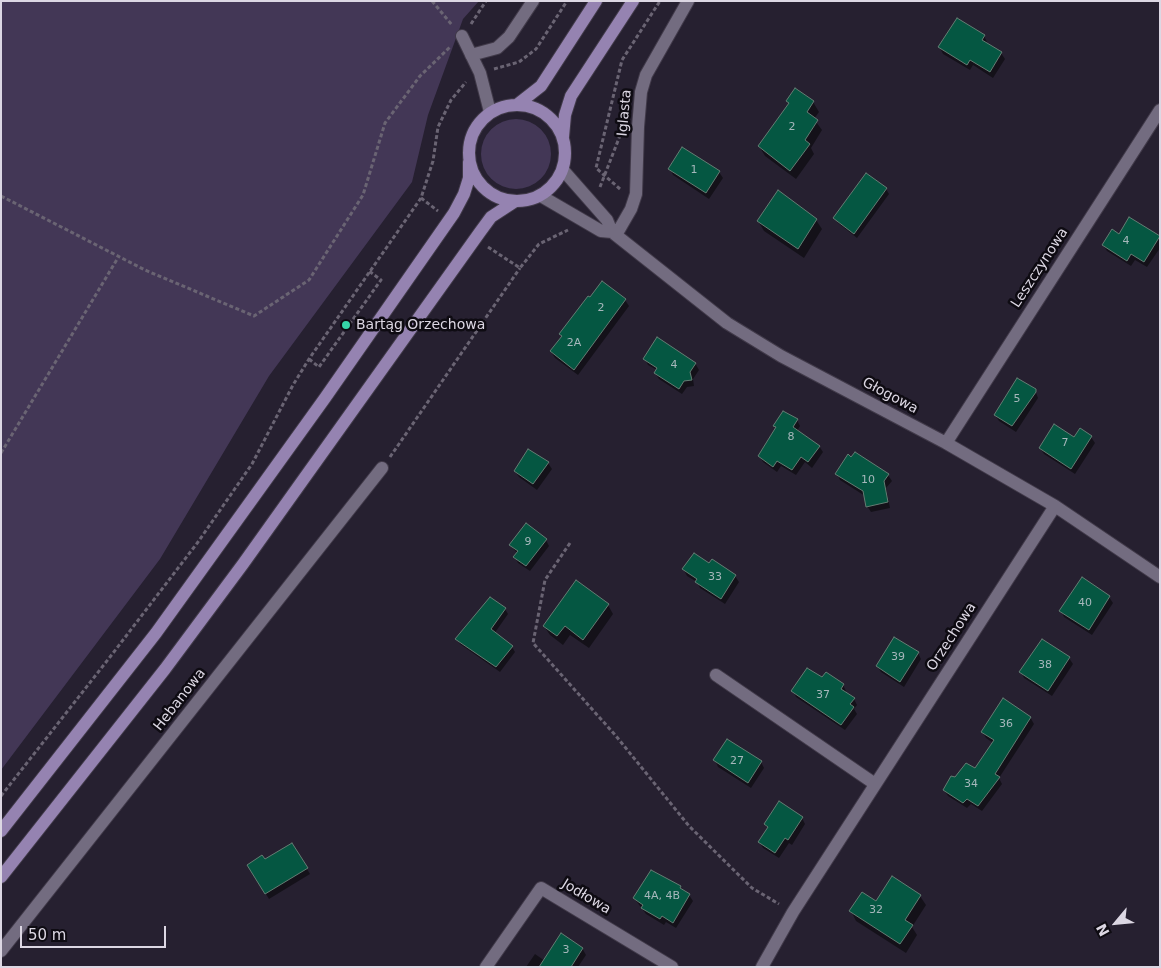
<!DOCTYPE html>
<meta charset="utf-8">
<style>
body{margin:0}
#map{position:relative;width:1161px;height:968px;overflow:hidden;background:#262030;font-family:"DejaVu Sans",sans-serif}
canvas{display:block}
.frame{position:absolute;inset:0;border:2px solid #dcd7e3;pointer-events:none}
.north{position:absolute;left:1091px;top:898px;width:50px;height:50px;-webkit-text-stroke:4px #0e0b12;paint-order:stroke;rotate:242deg;font-size:14px;font-weight:700;line-height:20px;text-align:center;color:#dcd7e3}
.north::after{content:'';display:block;margin:auto;width:18px;height:22px;background:#dcd7e3;clip-path:polygon(50% 0,100% 100%,50% 72%,0 100%)}
.scale{position:absolute;left:20px;top:926px;width:146px;height:22px;box-sizing:border-box;border:2px solid #dcd7e3;border-top:0;padding-left:6px;font-size:15px;line-height:18px;white-space:nowrap;color:#dcd7e3;-webkit-text-stroke:4px #0e0b12;paint-order:stroke}
</style>
<div id="map">
<canvas width="1161" height="968"></canvas>
<div class="frame"></div>
<div class="north">N</div>
<div class="scale">50 m</div>
</div>
<script>
const c = document.querySelector('canvas').getContext('2d');
c.lineJoin = 'round';
function fill(path, color) {
  c.fillStyle = color;
  c.fill(path, 'evenodd');
}
function shape(rows) {
  const path = new Path2D();
  for (const r of rows) {
    if (r.length === 3) {
      path.moveTo(r[0] + r[2], r[1]);
      path.arc(r[0], r[1], r[2], 0, 2 * Math.PI);
      continue;
    }
    path.moveTo(r[0], r[1]);
    for (let i = 2; i < r.length; i += 2) path.lineTo(r[i], r[i + 1]);
  }
  return path;
}
function stroke(path, color, width, dash) {
  c.strokeStyle = color;
  c.lineWidth = width;
  c.lineCap = dash ? 'butt' : 'round';
  c.setLineDash(dash || []);
  c.stroke(path);
}
function label(font, color, halo, rows, align = 'center') {
  c.font = font + ' "DejaVu Sans",sans-serif';
  c.lineWidth = 5;
  c.setLineDash([]);
  c.textBaseline = 'middle';
  c.strokeStyle = halo;
  c.fillStyle = color;
  for (const [text, x, y, turn = 0] of rows) {
    c.save();
    c.translate(x, y);
    c.rotate((+turn || 0) * Math.PI / 180);
    c.textAlign = isNaN(turn) ? turn : align;
    if (halo) c.strokeText(text, 0, 0);
    c.fillText(text, 0, 0);
    c.restore();
  }
}
const green = shape([
 [1,1,479,1,463,19,428,115,412,182,269,376,160,559,1,770],
 [516,154,35]
]);
const shadow = shape([
 [984,36,987,42,986,44,1001,53,1005,59,993,78,973,65,970,70,943,54,940,48],
 [813,102,819,112,814,119,822,130,811,148,814,154,796,179,765,156,759,146],
 [670,169,719,172,723,178,709,199,673,175],
 [886,189,889,194,857,238,838,223,835,218],
 [816,220,822,229,804,258,764,231,758,221],
 [1119,236,1159,237,1160,248,1147,267,1135,260,1131,266,1107,251,1103,245],
 [602,283,625,300,629,306,578,375,555,358,551,352,562,337,561,334],
 [645,359,695,363,699,370,693,379,694,386,687,387,682,394,659,379,655,373,657,370,648,365],
 [1035,390,1038,398,1016,432,999,421,995,415],
 [797,420,800,426,797,431,819,446,823,452,812,468,805,462,796,475,781,466,777,472,763,462,760,456,777,429,775,426],
 [1091,437,1095,443,1075,474,1044,454,1040,448,1074,439],
 [528,450,548,463,552,469,537,490,519,477,515,471],
 [837,474,888,475,892,481,886,488,890,508,871,512,867,506,865,496,840,480],
 [546,540,549,546,530,571,518,563,515,557,518,554,510,545],
 [712,561,735,576,739,582,725,604,700,588,697,582,687,576,684,570,709,565],
 [1109,597,1113,603,1092,635,1064,617,1061,611],
 [608,605,613,614,589,648,570,635,563,645,550,635,544,626],
 [505,609,508,614,494,634,512,647,515,652,500,672,460,644,457,639],
 [918,653,921,659,904,687,881,672,877,666],
 [1069,658,1073,664,1052,696,1024,678,1021,672],
 [843,685,846,691,845,693,854,699,857,705,854,709,857,714,845,730,796,697,793,691],
 [1030,717,1034,724,999,778,1002,784,982,811,971,804,967,808,948,796,944,790,955,778,976,769,993,743,986,738,982,732],
 [715,760,761,762,764,768,751,788,718,767],
 [802,818,805,824,792,845,789,843,779,858,763,848,759,842,768,829,765,824],
 [292,844,310,874,269,899,248,865,265,861],
 [680,887,683,891,689,895,693,901,676,928,666,922,664,925,646,914,634,898],
 [920,896,926,905,912,927,917,935,906,953,856,921,851,911,877,903],
 [582,948,586,955,578,967,526,967,535,954,545,961]
]);
const building = shape([
 [957,18,985,35,982,40,1002,52,990,72,970,60,967,65,938,47,957,18],
 [795,88,814,101,807,112,818,120,805,140,810,144,790,171,758,146,789,103,786,101,795,88],
 [682,147,720,171,706,193,668,169,682,147],
 [866,173,887,188,854,234,833,218,866,173],
 [778,190,817,219,798,249,757,221,778,190],
 [1129,217,1160,236,1144,262,1131,254,1127,261,1102,245,1112,229,1119,234,1129,217],
 [602,281,626,299,574,370,550,351,562,336,559,334,588,296,590,297,602,281],
 [657,337,696,363,690,372,692,380,684,381,679,389,654,373,657,368,643,359,657,337],
 [1017,378,1036,389,1036,392,1012,426,994,415,1017,378],
 [783,411,798,419,793,427,820,446,808,462,801,457,792,470,777,461,773,467,758,456,776,427,773,426,783,411],
 [1054,424,1074,437,1080,428,1092,436,1071,469,1039,448,1054,424],
 [528,449,549,462,533,484,514,471,528,449],
 [855,452,889,474,884,481,888,502,866,507,863,491,835,474,848,454,851,457,855,452],
 [526,523,547,539,526,566,513,557,518,551,509,545,526,523],
 [694,553,709,563,712,559,736,575,721,599,695,582,697,579,682,569,694,553],
 [1082,577,1110,596,1089,630,1059,611,1082,577],
 [576,580,609,604,583,640,565,626,557,636,543,626,576,580],
 [490,597,506,608,491,629,513,646,496,667,455,639,490,597],
 [894,637,919,652,900,682,876,666,894,637],
 [1042,639,1070,657,1048,691,1019,672,1042,639],
 [807,668,822,677,826,672,844,684,841,689,855,698,850,704,854,707,841,725,791,691,807,668],
 [1003,698,1031,717,995,774,1000,777,978,806,967,799,963,803,943,790,951,776,955,777,966,763,975,768,994,740,981,732,1003,698],
 [727,739,762,761,748,783,713,760,727,739],
 [779,801,803,817,788,840,785,838,775,853,758,842,768,827,764,824,779,801],
 [292,843,308,868,265,894,247,865,262,855,265,859,292,843],
 [651,870,681,886,680,888,690,894,673,923,662,916,660,919,641,908,643,905,633,898,651,870],
 [892,876,921,895,905,920,913,925,900,944,849,911,862,892,876,901,892,876],
 [561,933,583,948,571,967,539,967,561,933]
]);
const path = shape([
 [432,1,452,25],
 [471,24,486,1],
 [494,69,519,62,536,49,567,1],
 [600,187,621,133],
 [620,189,596,168,622,60,660,1],
 [1,196,145,270,254,316,309,280,363,195,385,123,420,76,450,47],
 [421,198,438,211],
 [488,247,520,268,539,244,568,230],
 [309,359,319,367,381,280,369,271],
 [1,453,119,256],
 [390,457,520,268],
 [570,543,545,580,533,643,616,736,689,826,752,888,779,904],
 [1,796,110,657,198,542,252,464,293,385,309,359,421,198,433,161,438,127,451,100,466,82]
]);
const minor = shape([
 [462,36,480,73,490,112],
 [471,55,497,48,509,37,533,1],
 [563,170,607,220,612,232,727,323,781,356,946,443,1055,506,1160,577],
 [541,196,601,231,612,232],
 [616,235,631,209,636,194,638,127,641,92,646,75,688,1],
 [946,443,1160,110],
 [716,675,875,784],
 [1,951,382,468],
 [486,967,541,888,672,967],
 [762,967,793,912,1055,506]
]);
const major = shape([
 [518,104,541,86,596,1],
 [517,153,48],
 [563,137,565,115,571,96,633,1],
 [1,831,156,633,325,398,454,213,464,194,469,178,469,162],
 [1,877,165,669,243,564,480,232,491,217,514,202]
]);
const markers = [
 [346,325,5,"#35d4a7"]
];
const numberNames = [
 ["2",792,127],
 ["1",694,170],
 ["4",1126,241],
 ["2",601,308],
 ["2A",574,343],
 ["4",674,365],
 ["5",1017,399],
 ["8",791,437],
 ["7",1065,443],
 ["10",868,480],
 ["9",528,542],
 ["33",715,577],
 ["40",1085,603],
 ["39",898,657],
 ["38",1045,665],
 ["37",823,695],
 ["36",1006,724],
 ["27",737,761],
 ["34",971,784],
 ["4A, 4B",662,896],
 ["32",876,910],
 ["3",566,950]
];
const streetNames = [
 ["Iglasta",625,113,-85],
 ["Leszczynowa",1040,268,-57],
 ["Głogowa",890,396,28],
 ["Orzechowa",952,637,-57],
 ["Hebanowa",180,700,-52],
 ["Jodłowa",586,897,31]
];
const poiNames = [
 ["Bartąg Orzechowa",356,325]
];
fill(green, '#433756');
fill(shadow, '#0007');
fill(building, '#055742');
stroke(building, '#647d73', 1);
stroke(minor, '#413a49', 14);
stroke(major, '#413a49', 14);
stroke(path, '#6a6473', 3, [4, 2.5]);
stroke(minor, '#736c80', 12);
stroke(major, '#9583b1', 12);
for (const [x, y, r, color] of markers) {
  const dot = new Path2D();
  dot.arc(x, y, r, 0, 2 * Math.PI);
  c.fillStyle = color;
  c.fill(dot);
  stroke(dot, '#0e0b12', 2);
}
label('11px', '#a6b7bb', null, numberNames);
label('14px', '#dcd7e3', '#0e0b12', streetNames);
label('14px', '#dcd7e3', '#0e0b12', poiNames, 'left');
</script>
